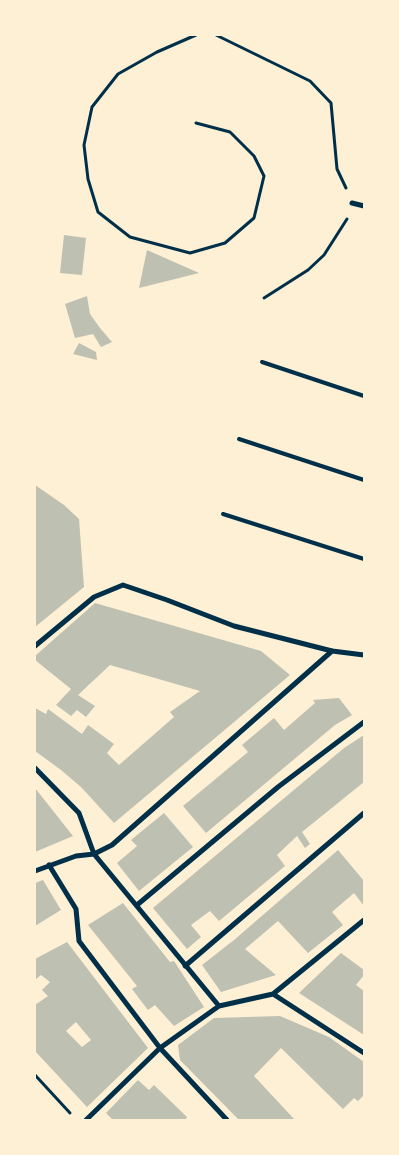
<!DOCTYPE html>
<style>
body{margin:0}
#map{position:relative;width:399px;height:1155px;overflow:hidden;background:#fdf0d5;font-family:"Roboto Condensed",sans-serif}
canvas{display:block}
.frame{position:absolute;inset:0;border:36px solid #fdf0d5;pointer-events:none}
</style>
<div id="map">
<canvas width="399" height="1155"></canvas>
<div class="frame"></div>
</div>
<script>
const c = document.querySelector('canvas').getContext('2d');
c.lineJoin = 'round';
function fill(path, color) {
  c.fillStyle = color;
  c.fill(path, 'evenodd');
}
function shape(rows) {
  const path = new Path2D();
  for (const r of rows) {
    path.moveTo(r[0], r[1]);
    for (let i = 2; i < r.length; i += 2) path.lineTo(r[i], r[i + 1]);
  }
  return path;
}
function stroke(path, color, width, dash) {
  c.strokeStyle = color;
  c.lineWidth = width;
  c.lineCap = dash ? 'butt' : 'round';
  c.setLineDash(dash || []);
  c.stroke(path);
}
const building = shape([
 [64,235,86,238,82,275,60,273],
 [147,250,199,273,139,288],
 [87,296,90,314,100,328,112,342,101,347,93,334,75,338,65,304],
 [79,343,96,352,97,360,73,354],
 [35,485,64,505,79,519,84,587,35,627],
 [95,603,261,651,290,675,114,823,81,787,61,770,35,751,35,708,46,714,48,709,82,734,88,725,114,744,107,753,119,765,174,717,170,712,200,691,110,665,78,695,95,706,86,717,77,710,71,716,56,705,71,689,35,660,35,656],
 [339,698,352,715,335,725,206,833,183,806,248,752,242,745,274,718,284,730,315,703,313,700],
 [364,735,364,782,302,832,310,844,305,848,297,836,277,855,285,866,219,921,210,911,191,925,201,937,187,949,153,908,344,748],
 [35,788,73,836,35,852],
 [164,813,193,847,139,891,117,863,137,846,131,840],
 [338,850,364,881,364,906,354,893,332,912,343,925,308,953,278,921,245,949,276,975,221,992,202,965,234,940],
 [43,880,61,910,35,926,35,883],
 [123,903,170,962,174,961,204,1007,174,1026,155,1005,148,1010,132,989,137,986,88,925],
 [67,942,148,1048,87,1107,35,1051,35,1005,48,996,42,990,50,982,41,975,35,980,35,959],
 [76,1022,91,1040,82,1047,66,1031],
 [341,953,364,970,364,975,356,985,364,991,364,1035,299,993],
 [280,1016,329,1037,364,1062,364,1095,358,1101,354,1098,343,1109,281,1048,254,1076,295,1120,239,1120,180,1060,178,1045,214,1018],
 [138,1080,149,1090,154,1085,187,1117,185,1120,113,1120,106,1113]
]);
const path = shape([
 [196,35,157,52,118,74,92,107,84,145,88,179,98,212,130,237,190,253,225,243,254,218,264,176,254,156,230,132,196,123],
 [216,35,310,81,331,103,337,169,346,188],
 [264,298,308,270,324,255,347,219],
 [35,1075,70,1113]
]);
const service = shape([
 [262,362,364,396],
 [239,439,364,480],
 [223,514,364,559]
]);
const minor = shape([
 [352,203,364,206],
 [35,646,94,597,123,585,167,600,234,626,332,651,364,655],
 [35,768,79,813,94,854,219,1006,273,994,364,1053],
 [49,865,76,909,79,941,160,1048,227,1120],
 [35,871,76,856,94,854,112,845,332,651],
 [137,905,278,787,364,722],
 [185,966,364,813],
 [273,994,364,920],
 [86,1120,160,1048,219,1006]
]);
fill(building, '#bec0b2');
stroke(path, '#003049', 3);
stroke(service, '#003049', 4);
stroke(minor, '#003049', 5);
</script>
